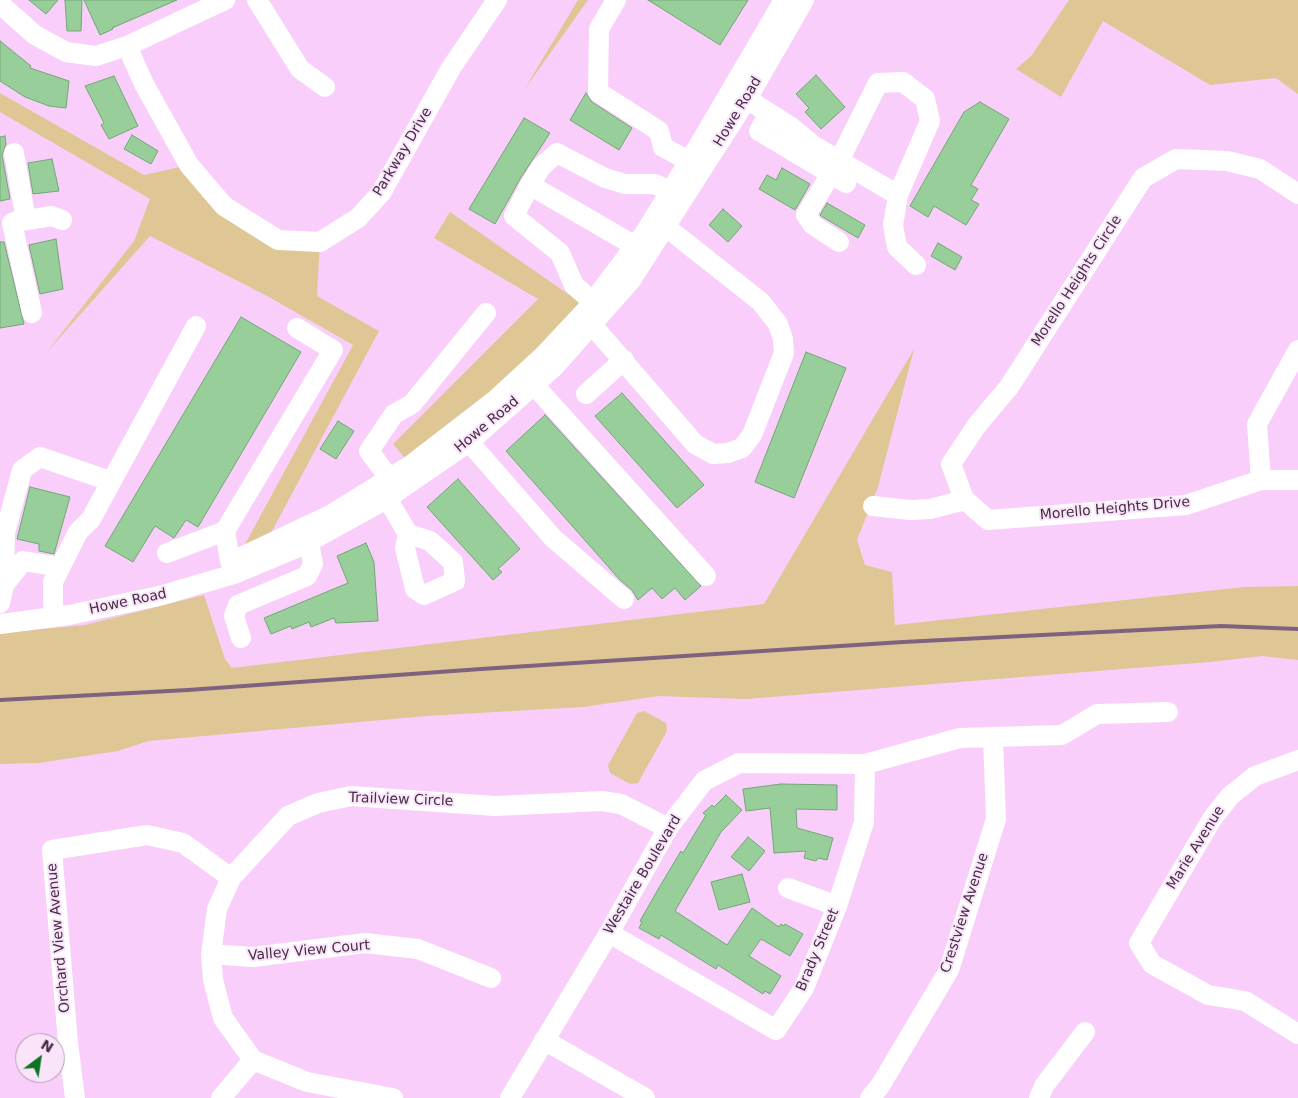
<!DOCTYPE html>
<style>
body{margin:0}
#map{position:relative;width:1298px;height:1098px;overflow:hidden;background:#f9cefa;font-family:"DejaVu Sans",sans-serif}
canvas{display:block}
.north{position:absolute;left:15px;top:1033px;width:50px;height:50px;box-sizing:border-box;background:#f9e4f9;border:1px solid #b19cb1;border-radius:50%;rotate:31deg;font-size:14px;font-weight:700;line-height:20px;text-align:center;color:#442f44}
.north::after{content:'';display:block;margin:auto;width:18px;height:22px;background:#0e7425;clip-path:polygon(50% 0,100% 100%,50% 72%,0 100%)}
</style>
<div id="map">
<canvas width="1298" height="1098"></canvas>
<div class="north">N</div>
</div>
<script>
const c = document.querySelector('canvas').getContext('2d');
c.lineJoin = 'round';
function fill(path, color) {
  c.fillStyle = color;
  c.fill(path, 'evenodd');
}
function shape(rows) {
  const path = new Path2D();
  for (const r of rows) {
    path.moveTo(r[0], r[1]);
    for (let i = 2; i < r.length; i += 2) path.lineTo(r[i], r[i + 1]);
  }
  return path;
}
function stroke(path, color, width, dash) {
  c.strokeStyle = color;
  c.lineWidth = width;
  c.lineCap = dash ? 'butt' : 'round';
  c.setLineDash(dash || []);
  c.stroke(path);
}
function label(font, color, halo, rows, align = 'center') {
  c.font = font + ' "DejaVu Sans",sans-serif';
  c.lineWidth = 4;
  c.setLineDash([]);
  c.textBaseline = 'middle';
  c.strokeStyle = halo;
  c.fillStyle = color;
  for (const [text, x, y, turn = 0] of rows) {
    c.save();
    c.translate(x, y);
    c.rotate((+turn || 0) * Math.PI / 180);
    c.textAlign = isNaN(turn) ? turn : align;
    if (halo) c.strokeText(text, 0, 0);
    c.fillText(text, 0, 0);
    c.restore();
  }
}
const green = shape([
 [578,0,588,0,524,90],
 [1069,0,1298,0,1298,94,1276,78,1210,85,1103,21,1061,97,1016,69,1031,56],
 [0,93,144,175,189,165,278,240,320,242,317,296,379,331,264,546,237,559,353,345,269,297,150,236,46,353,134,241,150,199,0,112],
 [450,212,588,308,411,465,393,444,538,299,434,238],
 [914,349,878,487,857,540,865,565,892,572,895,625,1244,587,1298,586,1298,660,1262,656,1210,662,746,699,659,696,583,707,426,716,148,741,118,751,39,763,0,764,0,633,85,625,204,595,225,659,232,668,764,604],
 [644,711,666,723,667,731,638,783,630,784,610,773,608,765,637,713]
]);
const building = shape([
 [29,0,58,0,46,14,29,0],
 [65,0,82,0,81,31,67,31,65,0],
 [84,0,177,0,112,28,113,29,100,35,84,0],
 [648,0,748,0,720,45,648,0],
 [0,41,31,66,30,68,69,81,66,108,49,106,25,97,0,81,0,41],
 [816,75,845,107,821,129,805,112,809,108,796,94,816,75],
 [114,76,138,126,109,139,101,125,104,123,85,86,114,76],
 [586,93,592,102,632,128,619,150,570,120,586,93],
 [980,102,1009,119,971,185,978,189,971,200,979,204,966,225,934,206,928,217,910,206,964,112,980,102],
 [524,118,550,133,520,179,495,224,469,209,524,118],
 [132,135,158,151,151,164,124,149,132,135],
 [5,136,6,144,2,155,10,199,0,201,0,137,5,136],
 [52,159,59,191,33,194,28,163,52,159],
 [782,168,810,184,795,210,759,189,767,175,776,180,782,168],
 [827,203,865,225,858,238,821,216,820,215,827,203],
 [723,209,742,226,728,242,709,225,723,209],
 [56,239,63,289,40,294,29,245,56,239],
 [0,242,4,242,24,324,0,328,0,242],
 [938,243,962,257,955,270,931,256,938,243],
 [241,317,301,352,198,527,186,520,174,538,155,526,133,562,105,546,241,317],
 [806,352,846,368,794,498,755,482,806,352],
 [622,393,704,485,677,508,595,416,622,393],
 [545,415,701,586,685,600,675,588,662,599,652,588,638,600,632,590,620,580,506,451,545,415],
 [338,421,354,431,336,459,320,449,338,421],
 [458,479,520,549,498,569,502,572,493,580,427,507,458,479],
 [30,487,70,497,54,554,39,551,39,544,17,539,30,487],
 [366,543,374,562,378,621,336,623,334,618,311,627,309,622,292,629,291,626,271,634,264,618,348,583,337,556,366,543],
 [781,784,837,785,837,810,796,809,797,828,833,838,827,860,818,858,816,861,804,858,806,851,774,853,770,808,746,811,743,789,781,784],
 [726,795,742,810,721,832,675,911,727,945,752,908,779,927,781,924,784,926,785,924,803,934,790,956,761,939,749,956,781,976,770,994,765,991,763,994,718,965,716,969,661,935,659,939,639,928,642,922,640,921,660,886,681,851,683,853,706,815,703,813,712,805,714,807,726,795],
 [748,837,765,851,749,871,731,857,748,837],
 [742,874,750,902,719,910,711,882,742,874]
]);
const minor = shape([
 [257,0,300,69,325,87],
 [616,0,599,29,598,92,659,131,663,147,689,161],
 [0,4,35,35,66,52,96,56,127,46,225,0],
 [127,46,144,84,189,165,224,206,278,240,320,242,358,218,381,193,451,68,497,0],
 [747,99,791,127,814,146,898,195],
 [769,113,759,131,846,183],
 [14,153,26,220],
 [839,161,878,83,903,82,925,99,930,121,898,195,893,225,897,247,916,265],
 [831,174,806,215,813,225,839,242],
 [530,185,514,216,560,253,574,285,593,302],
 [1298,194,1260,169,1227,161,1176,159,1143,178,1009,387,977,425,951,464,964,499,988,520,1186,505,1261,480,1298,480],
 [14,222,52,216,62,220],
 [12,223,32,313],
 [635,246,530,185,541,167,557,153,605,178,625,184,655,184,671,192],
 [593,326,695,444,713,454,728,453,742,448,752,435,784,353,783,339,778,324,761,302,666,227],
 [534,385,706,576],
 [586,394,624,360],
 [469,442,553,538,624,599],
 [389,478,369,451,394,414,412,404,486,313],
 [1261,480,1257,424,1298,350],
 [387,498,408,534,430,541,453,562,455,581,424,595,415,589,405,548,408,534],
 [873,506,910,510,930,509,965,500],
 [167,553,225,531],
 [235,560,332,514,411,465,494,401,544,355,588,308,644,234,699,145,784,0],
 [230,561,225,531,333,350,297,328],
 [4,585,5,533,22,470,40,457,110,481],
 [0,603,4,585,23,561,60,567],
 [53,605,53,582,78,532,91,519,196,326],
 [0,624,69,615,159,596,234,574,301,546,383,501,469,442,553,368,631,280,747,99,804,0],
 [241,638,234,616,238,605,307,576,313,564,309,542],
 [1298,760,1255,776,1230,796,1212,819,1139,943,1152,964,1208,995,1245,1001,1298,1034],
 [788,888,837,906],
 [609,933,776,1030,804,988,837,906,864,822,865,764],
 [211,954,253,957,365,943,418,949,491,978],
 [544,1040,645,1098],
 [75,1098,68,1043,52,850,147,835,183,843,231,878],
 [221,1098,253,1060],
 [393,1098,307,1082,253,1060,223,1018,213,980,211,954,217,909,231,878,288,816,318,803,351,796,495,806,602,801,621,804,668,828],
 [510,1098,609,933,668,828,704,781,739,763,865,764,960,738,1062,735,1097,714,1168,712],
 [870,1098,880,1086,949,970,996,819,993,738],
 [1039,1098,1044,1086,1085,1032]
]);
const rail = shape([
 [0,700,188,690,481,669,903,642,1221,626,1298,629]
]);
const streetNames = [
 ["Howe Road",738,112,-59],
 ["Parkway Drive",403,152,-59],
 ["Morello Heights Circle",1077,281,-57],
 ["Howe Road",487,425,-40],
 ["Morello Heights Drive",1115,509,-5],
 ["Howe Road",128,602,-12],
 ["Trailview Circle",401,800,2],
 ["Marie Avenue",1196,848,-58],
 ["Westaire Boulevard",643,875,-59],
 ["Crestview Avenue",965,913,-72],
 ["Orchard View Avenue",59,938,-95],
 ["Brady Street",818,950,-67],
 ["Valley View Court",309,951,-5]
];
fill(green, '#dfc795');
fill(building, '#97ce99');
stroke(building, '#72a775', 1);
stroke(minor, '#fff', 20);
stroke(rail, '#7e627f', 4);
label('14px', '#442f44', '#f9e4f9', streetNames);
</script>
